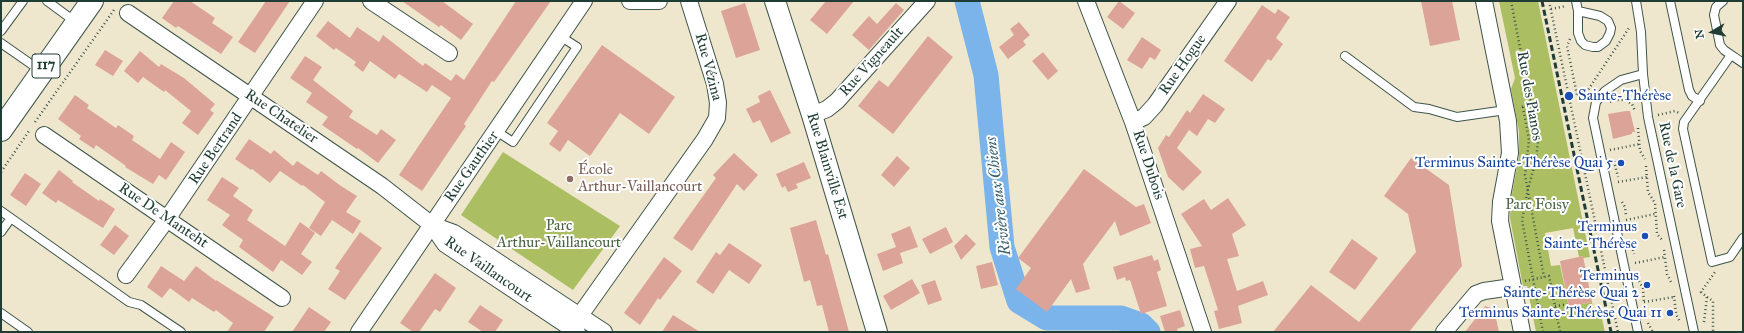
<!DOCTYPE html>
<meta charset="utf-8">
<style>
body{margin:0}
#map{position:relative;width:1744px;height:333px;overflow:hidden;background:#efe7cd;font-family:"IM FELL Great Primer",serif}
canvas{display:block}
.frame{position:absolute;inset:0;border:2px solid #1f3d34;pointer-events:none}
.north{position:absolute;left:1692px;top:12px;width:40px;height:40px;-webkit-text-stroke:3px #fff;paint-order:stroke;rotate:261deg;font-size:11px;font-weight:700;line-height:16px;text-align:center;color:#1f3d34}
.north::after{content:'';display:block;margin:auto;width:14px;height:18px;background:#1f3d34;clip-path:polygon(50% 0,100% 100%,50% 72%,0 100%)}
</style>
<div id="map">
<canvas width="1744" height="333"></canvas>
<div class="frame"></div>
<div class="north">N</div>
</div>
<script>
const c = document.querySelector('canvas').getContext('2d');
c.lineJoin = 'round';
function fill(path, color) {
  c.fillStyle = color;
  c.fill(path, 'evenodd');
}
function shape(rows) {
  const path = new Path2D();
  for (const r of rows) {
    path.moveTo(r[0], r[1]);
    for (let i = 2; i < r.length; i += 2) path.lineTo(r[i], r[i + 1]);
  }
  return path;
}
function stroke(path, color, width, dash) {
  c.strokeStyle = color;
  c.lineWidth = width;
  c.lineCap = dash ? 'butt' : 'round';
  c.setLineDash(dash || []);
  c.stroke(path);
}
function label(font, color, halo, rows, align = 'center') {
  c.font = font + ' "IM FELL Great Primer",serif';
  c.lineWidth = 4;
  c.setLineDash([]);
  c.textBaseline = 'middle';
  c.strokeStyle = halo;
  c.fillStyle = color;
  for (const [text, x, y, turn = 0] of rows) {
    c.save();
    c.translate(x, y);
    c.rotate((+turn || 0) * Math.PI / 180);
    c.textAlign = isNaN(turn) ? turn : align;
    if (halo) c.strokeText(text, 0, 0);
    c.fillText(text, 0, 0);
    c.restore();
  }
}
const green = shape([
 [1499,1,1538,1,1590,257,1583,258,1583,256,1579,257,1573,228,1545,233,1551,266,1560,265,1569,307,1592,302,1594,311,1600,310,1605,332,1536,332,1527,286,1523,286,1522,281,1510,218,1511,199,1519,157,1519,131,1511,89,1515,78],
 [503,152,620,226,573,290,461,215]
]);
const river = shape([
 [967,1,986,75,1002,247,1019,301,1047,318,1121,318,1141,325,1148,332]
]);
const building = shape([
 [174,1,190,1,215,18,212,23,233,37,221,54,178,26,176,28,162,18],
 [266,1,290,1,255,53,238,42],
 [402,1,442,1,473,24,461,40,441,25,439,27],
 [516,1,551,1,494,82,492,81,464,124,466,126,422,191,399,175,451,98,432,85,427,92,399,74,395,79,370,61,363,72,354,65,356,62,336,48,334,50,316,36,328,21,350,38,357,27,379,42,383,35,423,66,425,63,451,81,456,74,464,80],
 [826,1,854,1,827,34,810,20],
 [1119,1,1135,13,1123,29,1107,17],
 [1421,1,1452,1,1460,40,1430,46],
 [745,3,760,50,736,58,721,11],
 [896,3,904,10,869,50,852,35,869,16,877,24],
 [1262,5,1275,14,1278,9,1290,17,1276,38,1283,44,1271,61,1268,59,1252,82,1224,61],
 [1019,22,1030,35,1023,41,1026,45,1008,59,999,47,1014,35,1010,29],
 [928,36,953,57,893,134,858,106,879,80,888,87],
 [1142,37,1161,50,1155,60,1150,57,1142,69,1127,60],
 [602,45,675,97,649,134,620,113,590,156,568,140,560,152,549,144,558,131,547,123],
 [105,50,123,61,113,76,95,65],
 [140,51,159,67,161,64,184,78,215,104,210,110,214,113,198,135,182,123,191,111,165,90,164,92,143,77,138,83,124,71],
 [1043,52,1058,71,1048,80,1032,61],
 [305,56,322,67,313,80,353,111,349,117,377,135,381,129,396,140,378,163,358,148,357,149,322,125,328,117,306,102,312,93,290,78],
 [770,90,791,133,771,143,760,120,753,123,746,109,760,102,758,96],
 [1203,94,1225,109,1215,123,1208,119,1197,136,1189,130,1177,148,1202,172,1183,191,1168,177,1158,148,1166,135,1169,137,1187,110,1190,113],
 [75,95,89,105,87,108,116,128,118,125,134,136,132,140,160,159,171,142,185,152,166,180,159,175,153,184,125,167,126,166,96,145,94,149,79,139,81,136,58,119],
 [1626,111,1630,111,1635,132,1632,132,1632,134,1613,139,1608,114],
 [249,139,271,154,274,150,293,166,297,161,318,175,321,171,341,186,357,196,346,212,361,221,353,234,332,220,321,236,309,228,325,202,303,185,302,186,280,171,270,183,252,169,251,170,235,159],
 [734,153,758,175,744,191,737,184,692,251,673,238,716,178,713,175],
 [897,156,910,168,894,187,881,175],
 [1411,158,1449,185,1462,266,1409,332,1273,332,1311,285,1359,322,1416,252,1408,214,1384,196],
 [804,162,811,178,796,184,798,188,788,192,785,186,782,188,776,174],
 [1084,169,1136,207,1144,204,1151,223,1120,236,1115,221,1083,264,1090,289,1076,293,1071,279,1047,312,1016,289,1031,268,1018,258],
 [59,170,73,181,72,182,99,201,100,199,115,209,103,228,58,200,56,203,42,193],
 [25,173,41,184,26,206,10,195],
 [222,177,239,188,233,196,253,210,247,220,285,246,300,222,315,233,301,254,312,262,302,275,281,260,273,272,239,247,243,240,222,225,230,215,207,200],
 [1228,198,1246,225,1232,234,1239,256,1227,259,1237,291,1263,281,1268,295,1238,306,1242,323,1219,329,1214,311,1218,310,1204,266,1195,268,1190,249,1202,246,1181,214,1204,199,1211,210],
 [816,220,826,255,828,254,849,332,829,332,822,305,817,306,810,280,804,282,790,228],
 [115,225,129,236,114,255,100,245],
 [910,226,918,247,900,253,903,263,883,271,877,254,896,247,891,234],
 [946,227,953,242,930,254,922,239],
 [360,232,382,248,345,300,328,289,340,271,335,268],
 [966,234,976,244,961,260,954,246],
 [1352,239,1378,258,1355,290,1329,272],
 [729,243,762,265,749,284,729,270,713,294,696,282,716,252,720,255],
 [1152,255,1154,261,1158,259,1161,270,1157,272,1167,306,1141,314,1130,280,1126,281,1125,277,1117,280,1113,267],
 [1583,256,1592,302,1569,307,1560,261],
 [664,257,682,271,660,300,658,298,640,325,624,313],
 [992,262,998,285,981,289,976,266],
 [161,266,184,281,196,266,216,281,216,280,274,317,264,332,227,332,233,323,216,310,214,312,192,298,189,302,170,288,162,298,147,287],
 [435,273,456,288,440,312,435,309,419,332,413,332,400,323],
 [912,279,920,293,891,310,883,296],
 [935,280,942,300,928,305,921,285],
 [480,305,503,320,495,332,483,332,468,322],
 [1485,306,1494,309,1499,332,1465,332],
 [309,307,331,322,324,332,292,332],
 [1180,310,1185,326,1177,329,1178,332,1165,332,1160,316],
 [673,315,700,332,662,332]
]);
const path = shape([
 [1511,1,1538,141,1536,160,1528,189,1522,220,1543,332],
 [1549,1,1618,332],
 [1551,9,1566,6],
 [1570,39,1567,46,1577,95],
 [1569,96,1579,95,1584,96],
 [1584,96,1629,28],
 [1610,102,1615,100,1624,100,1632,104,1635,111],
 [1522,107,1541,103],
 [1523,107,1529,140,1525,175,1544,277],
 [1658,115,1675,111,1679,113],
 [35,122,114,10],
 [1638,128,1640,151,1645,159],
 [1610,150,1640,144],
 [1614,161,1618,177],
 [1646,166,1648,192,1655,203,1657,234,1663,241],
 [1,172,29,131],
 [1618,182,1647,177],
 [1622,202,1625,207,1626,216],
 [1626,220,1655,214],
 [1631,242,1634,254],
 [1664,250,1667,274,1671,282],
 [1635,263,1665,257],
 [1525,281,1549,276,1560,332],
 [1639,281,1643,288,1644,303],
 [1674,296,1676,314,1680,322],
 [1707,297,1713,301,1713,332],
 [1644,302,1674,297],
 [1555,306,1564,305,1569,307,1573,306],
 [1704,322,1707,297,1701,292,1715,272],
 [1648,323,1653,332]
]);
const service = shape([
 [47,1,77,23],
 [1576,1,1578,11,1578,33,1581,41,1585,45,1593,47,1598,47,1606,41,1610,33,1611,28,1608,21,1600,16,1578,11],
 [1636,1,1641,32,1643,74,1648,117,1694,332],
 [1670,1,1689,90,1692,96,1700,101],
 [1723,1,1716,7,1714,15,1720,45,1724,50,1743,63],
 [1,31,23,1],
 [1,43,41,71],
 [1731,55,1684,122,1683,129,1712,262,1730,257,1743,238],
 [1345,56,1414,107,1429,109,1457,117,1506,110],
 [496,131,513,142,577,47,560,36],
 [1,211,129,302,141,305,181,332],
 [1,232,11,218],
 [1,313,28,332],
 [1638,332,1593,118,1596,102,1605,91,1621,80,1643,74]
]);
const minor = shape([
 [371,1,449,53],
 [630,1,659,1],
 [1086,1,1133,122,1203,332],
 [1484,1,1508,121,1510,153,1501,202,1500,221,1522,332],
 [128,13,382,186,432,225,454,233,604,332],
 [812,115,827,109,837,101,927,1],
 [1133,122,1144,117,1155,105,1228,1],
 [44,135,282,298],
 [432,225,445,244,577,332],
 [126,275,167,219,315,1],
 [571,328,705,139,717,118,718,103,715,84,689,1],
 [359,332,584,1],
 [1444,332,1476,294,1484,291,1512,287]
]);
const tertiary = shape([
 [775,1,812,115,877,332]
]);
const primary = shape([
 [1,130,92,1]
]);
const rail = shape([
 [1542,1,1611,332]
]);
const markers = [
 [1569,96,5,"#1a4fb4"],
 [1621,163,4,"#1a4fb4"],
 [570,179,4,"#8d6e63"],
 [1645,236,4,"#1a4fb4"],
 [1647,285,4,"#1a4fb4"],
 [1670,313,4,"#1a4fb4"]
];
const shields = [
 [46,66,28]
];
const shieldNames = [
 ["117",46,66]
];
const streetNames = [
 ["Rue Vigneault",872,62,-48],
 ["Rue Hogue",1183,65,-55],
 ["Rue Vézina",708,67,75],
 ["Rue des Pianos",1529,96,80],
 ["Rue Chatelier",281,117,34],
 ["Rue Bertrand",216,149,-56],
 ["Rue Dubois",1148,165,72],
 ["Rue de la Gare",1672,165,78],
 ["Rue Blainville Est",827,166,73],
 ["Rue Gauthier",472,167,-55],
 ["Rue De Manteht",163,216,34],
 ["Rue Vaillancourt",488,270,35]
];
const transitNames = [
 ["Sainte-Thérèse",1578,96,"left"],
 ["Terminus Sainte-Thérèse Quai 5",1613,163],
 ["Terminus",1637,227],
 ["Sainte-Thérèse",1637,244],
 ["Terminus",1639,276],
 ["Sainte-Thérèse Quai 2",1639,293],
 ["Terminus Sainte-Thérèse Quai 11",1662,313]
];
const educationNames = [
 ["École",578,170],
 ["Arthur-Vaillancourt",578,187]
];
const parkNames = [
 ["Parc Foisy",1537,205],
 ["Parc",559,226],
 ["Arthur-Vaillancourt",559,243]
];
const waterNames = [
 ["Rivière aux Chiens",999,196,-97]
];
fill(green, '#acbe62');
stroke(river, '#7ab4eb', 25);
fill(building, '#dca498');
stroke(service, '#3e564b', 10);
stroke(minor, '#3e564b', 18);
stroke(tertiary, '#3e564b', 22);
stroke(primary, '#3e564b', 24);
stroke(path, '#3e564b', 2.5, [1, 3]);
stroke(service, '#fff', 8);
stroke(minor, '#fff', 16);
stroke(tertiary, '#fff', 20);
stroke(primary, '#fff', 22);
stroke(rail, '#1f3d34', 3, [6, 3]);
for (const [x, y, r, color] of markers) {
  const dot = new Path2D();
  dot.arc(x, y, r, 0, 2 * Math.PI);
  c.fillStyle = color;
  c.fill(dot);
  stroke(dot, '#fff', 1.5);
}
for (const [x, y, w] of shields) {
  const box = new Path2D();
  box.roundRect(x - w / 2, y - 12, w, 24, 3);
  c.fillStyle = '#fff';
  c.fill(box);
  stroke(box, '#1f3d34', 1);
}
label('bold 14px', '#1f3d34', null, shieldNames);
label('15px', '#1f3d34', '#fff', streetNames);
label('15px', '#164399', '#fff', transitNames, 'right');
label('15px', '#785e54', '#fff', educationNames, 'left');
label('15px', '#496442', '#fff', parkNames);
label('italic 16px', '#3a616b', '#fff', waterNames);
</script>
